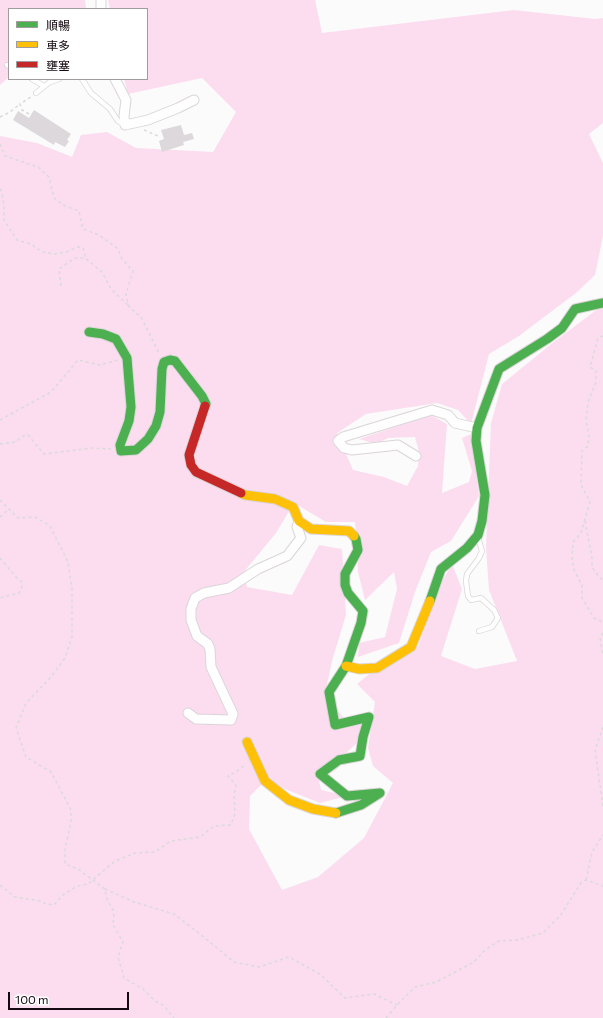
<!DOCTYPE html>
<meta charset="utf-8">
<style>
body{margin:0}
#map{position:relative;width:603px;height:1018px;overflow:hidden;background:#fafbfa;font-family:Commissioner,"Noto Sans TC",sans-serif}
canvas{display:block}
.legend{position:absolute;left:8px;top:8px;width:140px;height:72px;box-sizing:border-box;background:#fff;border:1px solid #a19d9f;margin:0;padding:5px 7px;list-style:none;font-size:12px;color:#140910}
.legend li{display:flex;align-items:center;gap:8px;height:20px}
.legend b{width:20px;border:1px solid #a19d9f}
.scale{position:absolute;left:8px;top:992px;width:121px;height:18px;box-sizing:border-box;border:2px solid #140910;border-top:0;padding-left:5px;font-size:12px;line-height:14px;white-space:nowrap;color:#140910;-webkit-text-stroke:3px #fff;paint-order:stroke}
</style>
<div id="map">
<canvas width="603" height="1018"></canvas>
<ul class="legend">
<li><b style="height:5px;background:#4caf50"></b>順暢</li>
<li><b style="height:5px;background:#ffc107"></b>車多</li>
<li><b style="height:5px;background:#c62828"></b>壅塞</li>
</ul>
<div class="scale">100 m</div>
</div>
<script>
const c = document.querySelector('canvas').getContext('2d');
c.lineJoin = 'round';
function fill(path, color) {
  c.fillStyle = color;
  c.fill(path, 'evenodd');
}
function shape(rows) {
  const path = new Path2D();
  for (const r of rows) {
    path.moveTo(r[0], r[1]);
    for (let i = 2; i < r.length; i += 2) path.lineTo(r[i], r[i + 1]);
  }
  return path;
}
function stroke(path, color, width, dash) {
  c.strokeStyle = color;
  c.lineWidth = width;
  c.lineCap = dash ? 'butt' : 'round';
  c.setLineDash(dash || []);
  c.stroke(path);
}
const green = shape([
 [0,0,85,0,86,9,9,9,9,77,0,85],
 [108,0,315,0,322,33,514,10,595,19,603,18,603,123,589,134,603,163,603,236,595,275,576,293,519,336,489,354,471,424,458,410,437,403,366,414,337,433,353,470,384,477,407,486,418,466,419,452,415,437,388,438,376,444,359,439,431,415,447,424,442,493,469,482,472,471,462,438,471,434,479,496,451,541,431,552,415,592,399,643,358,657,359,643,385,637,397,589,394,572,365,600,358,572,355,522,326,522,294,503,276,533,243,573,247,587,292,595,319,545,342,549,346,615,332,661,325,694,346,721,369,717,363,737,339,760,318,776,321,790,347,796,320,803,265,781,250,796,249,829,282,890,318,877,364,838,393,783,373,766,368,748,375,702,357,684,368,675,418,646,440,585,452,564,462,589,441,656,475,669,517,661,489,590,486,548,491,423,502,384,555,341,603,305,603,1018,0,1018,0,136,37,143,72,157,81,135,107,132,136,148,213,152,236,112,202,78,128,94,124,79,147,79,147,9,110,9]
]);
const building = shape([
 [34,110,71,134,67,140,69,141,65,147,55,142,54,145,13,120,18,111,29,118],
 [181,125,184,135,192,133,194,139,183,142,184,145,162,152,159,141,164,139,161,130]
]);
const path = shape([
 [29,114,22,110,20,104,31,97],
 [0,117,10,112,20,104],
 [144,130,158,136],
 [0,144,5,156,38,167,49,177,54,198,65,206,79,211,83,229,99,235,118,249,122,259,133,271,126,294,129,307,141,317,159,353],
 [0,189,2,192,4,206,4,220,17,240,31,244,42,252,55,254,66,252,78,247,83,248,85,253,85,258,102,272,111,289,129,306],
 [61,286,59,269,75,258,85,258],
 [603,336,598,338,590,367,596,371,596,382,588,402,586,421,589,435,588,446,582,451,581,485,590,502,581,533,573,542,572,558,574,570,582,585,582,598,594,618,603,622],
 [0,420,51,392,78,360,100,365,118,360],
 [0,444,15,442,25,435,28,435,44,454,92,448,111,449],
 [0,500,18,518,35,517,50,526,68,562,72,589,72,637,65,658,51,677,26,703,16,728,26,757,51,772,71,810,71,822,65,849,65,864,78,869,105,889,106,897,114,912,113,925,123,942,118,957,124,978,143,989,155,1001,164,1006,174,1018],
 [0,517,9,509],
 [585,521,592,558,592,567,599,577,603,580],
 [0,558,16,577,21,581,22,587,19,593,0,598],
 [603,633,600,638,603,656],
 [603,727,595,750,603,806],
 [586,880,592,852,603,835],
 [0,885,15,897,41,901,46,904,54,905,63,895,77,886,88,884,115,861,135,853,155,852,171,841,200,837,214,826,231,825,235,813,234,795,236,785,228,776,236,772,246,764],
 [105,889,134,902,174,914,205,938,234,962,259,967,289,957,320,974,345,998,374,994,397,1005],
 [386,1018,397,1005,415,987,436,982,474,962,485,950,499,941,517,940,543,933,560,916,581,883,586,880,603,886]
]);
const lane = shape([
 [7,65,9,66],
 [32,79,44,86],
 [82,79,91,93,110,109,118,121,125,125],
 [36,93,50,82,59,79],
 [478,537,482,551,479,558,467,574,466,581,468,596,471,600,481,598,494,610,498,618,492,627,479,631]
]);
const street = shape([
 [101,9,101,0],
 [115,79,126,100,124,116,125,125,148,120,178,108,194,100],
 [416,456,398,445,352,450,344,448,338,441,343,437,432,410,448,415,455,423,477,428],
 [188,713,196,719,231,720,233,714,211,667,210,649,208,644,197,636,191,620,191,609,195,598,204,593,229,588,258,569,287,556,301,538,297,527,299,521]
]);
const fast = shape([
 [89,332,103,334,116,339,127,358,131,407,129,421,120,445,121,451,136,450,148,439,156,426,160,412,162,369,164,362,170,360,175,361,202,396,206,404,205,406],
 [430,601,441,569,467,548,478,535,482,521,485,495,476,441,477,428,499,369,547,339,562,328,575,309,603,303],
 [336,813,361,805,380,793,347,796,320,774,339,760,360,756,363,737,369,717,335,725,329,692,346,666,361,623,363,611,348,593,345,585,345,574,358,550,356,539,354,536]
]);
const slow = shape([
 [241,493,245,495,275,499,293,507,299,521,311,529,349,531,354,536],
 [346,666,359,669,377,668,411,647,430,601],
 [247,742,265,781,289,800,313,809,336,813]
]);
const jam = shape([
 [205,406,189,455,191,465,196,472,241,493]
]);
fill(green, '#fcddf0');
fill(building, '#ddd8db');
stroke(lane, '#dbd5d8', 6);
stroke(street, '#dbd5d8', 11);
stroke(fast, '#dbd5d8', 11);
stroke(slow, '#dbd5d8', 11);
stroke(jam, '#dbd5d8', 11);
stroke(path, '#dadada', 1.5, [3, 3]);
stroke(lane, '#fefefe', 4.5);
stroke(street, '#fefefe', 9);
stroke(fast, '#4caf50', 9);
stroke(slow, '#ffc107', 9);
stroke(jam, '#c62828', 9);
</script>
